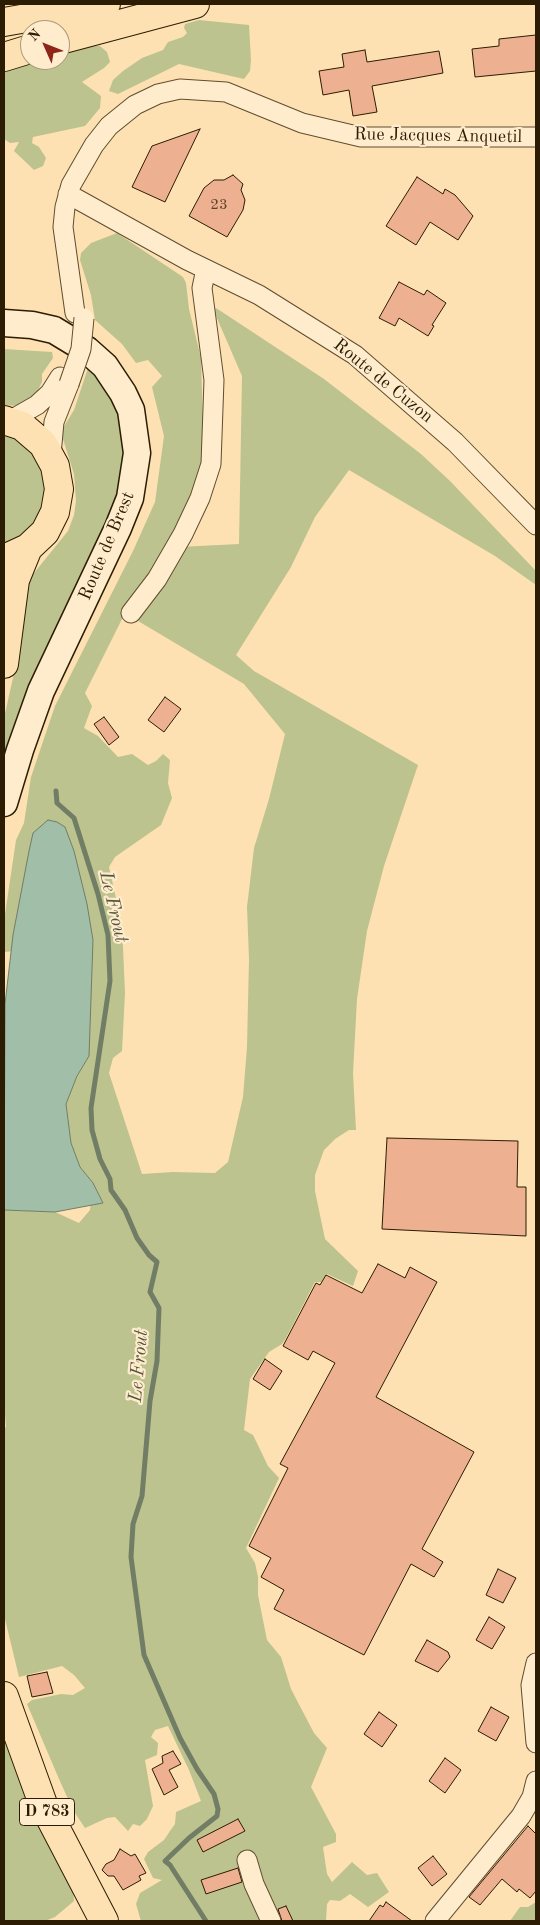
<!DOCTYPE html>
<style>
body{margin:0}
#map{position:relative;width:540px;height:1925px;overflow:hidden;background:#fde1b2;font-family:"Old Standard TT",serif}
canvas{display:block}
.frame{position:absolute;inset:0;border:5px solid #2c1c03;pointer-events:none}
.north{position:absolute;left:20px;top:20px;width:50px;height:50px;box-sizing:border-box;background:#feeccd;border:1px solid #aa997c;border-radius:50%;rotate:314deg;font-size:14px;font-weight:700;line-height:20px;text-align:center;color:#2c1c03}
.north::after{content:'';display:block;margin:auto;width:18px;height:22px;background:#8f2418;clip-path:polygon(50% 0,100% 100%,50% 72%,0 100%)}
</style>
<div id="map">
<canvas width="540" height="1925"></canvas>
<div class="frame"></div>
<div class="north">N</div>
</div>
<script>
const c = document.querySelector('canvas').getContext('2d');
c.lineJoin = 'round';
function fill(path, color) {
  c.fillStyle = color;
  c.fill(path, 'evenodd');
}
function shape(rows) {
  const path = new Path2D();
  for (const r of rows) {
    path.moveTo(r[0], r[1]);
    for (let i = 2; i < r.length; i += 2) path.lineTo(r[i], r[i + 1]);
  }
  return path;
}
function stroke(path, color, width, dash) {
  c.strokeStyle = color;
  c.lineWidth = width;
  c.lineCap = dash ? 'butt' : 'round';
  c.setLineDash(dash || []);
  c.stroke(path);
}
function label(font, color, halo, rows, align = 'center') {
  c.font = font + ' "Old Standard TT",serif';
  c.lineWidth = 4.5;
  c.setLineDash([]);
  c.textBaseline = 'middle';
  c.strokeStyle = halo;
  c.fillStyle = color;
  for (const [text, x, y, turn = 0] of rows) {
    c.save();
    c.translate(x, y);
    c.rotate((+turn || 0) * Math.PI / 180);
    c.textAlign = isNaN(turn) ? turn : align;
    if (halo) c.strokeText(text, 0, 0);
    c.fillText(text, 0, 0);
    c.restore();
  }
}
const green = shape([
 [199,20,249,25,251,60,250,71,244,79,179,64,118,94,109,91,113,80,123,71,142,58,163,50,168,42,183,37,187,33,184,28,185,24],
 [82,46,100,46,107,52,110,62,104,68,82,82,101,96,100,108,85,126,33,137,32,143,39,147,46,158,43,166,34,170,14,151,19,142,10,143,4,139,4,72,42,60,60,60,60,54],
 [117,233,183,277,186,283,189,309,201,358,203,428,200,483,170,543,128,607,85,693,92,706,84,728,98,736,118,757,132,754,148,765,156,761,163,754,170,760,168,783,172,798,161,825,115,857,109,867,122,925,125,993,122,1051,113,1058,109,1073,142,1174,173,1172,215,1173,228,1162,243,1097,247,1047,249,959,247,907,254,848,269,799,285,734,244,684,133,618,179,547,239,544,242,376,213,309,216,308,324,379,421,454,450,481,536,571,536,585,495,556,349,470,315,517,291,567,236,655,254,671,418,765,384,866,367,931,357,999,353,1073,356,1130,349,1130,335,1139,324,1150,315,1175,315,1191,325,1239,358,1271,353,1286,327,1274,321,1282,315,1282,286,1338,282,1344,269,1352,250,1379,244,1430,253,1435,268,1466,279,1478,246,1548,255,1563,258,1577,258,1595,267,1640,281,1657,291,1689,314,1733,327,1748,311,1787,336,1834,336,1842,323,1847,327,1874,332,1882,352,1862,367,1875,377,1873,389,1892,368,1907,350,1894,340,1901,330,1900,327,1904,326,1921,141,1921,136,1904,140,1893,162,1880,153,1878,144,1859,148,1852,164,1840,170,1831,175,1824,176,1812,201,1801,189,1770,168,1726,155,1730,151,1737,158,1743,157,1755,145,1760,153,1806,147,1819,140,1826,133,1824,128,1831,115,1817,107,1818,85,1828,73,1810,59,1779,27,1704,32,1700,61,1694,73,1695,85,1688,74,1675,62,1666,19,1677,4,1615,4,1428,6,1427,4,1402,4,1210,55,1212,79,1223,90,1210,93,1183,80,1167,71,1143,66,1104,77,1076,89,1056,15,951,4,952,4,921,16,840,24,823,31,777,55,706,133,551,155,502,164,436,152,387,162,376,148,360,136,363,122,344,95,320,91,295,80,260,81,253,91,243],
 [4,349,52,352,53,358,42,374,42,382,37,392,29,400,18,406,4,405],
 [90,362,125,417,124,490,4,769,4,718,17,660,27,586,30,578,68,531,74,515,76,501,74,474,62,436,63,428,74,410],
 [4,432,29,446,44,468,48,493,33,528,4,547],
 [4,1716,73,1887,74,1901,55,1917,45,1921,4,1921],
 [536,1902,536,1921,510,1921,520,1907,528,1907]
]);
const water = shape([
 [48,820,57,822,65,827,74,851,87,904,93,940,89,1056,77,1076,66,1104,71,1143,80,1167,93,1183,103,1203,55,1212,4,1210,5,1004,13,935,29,851,33,833,48,820]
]);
const stream = shape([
 [56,791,57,803,74,818,98,894,108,935,110,981,91,1108,92,1130,100,1159,110,1179,111,1190,125,1210,137,1238,149,1255,157,1262,150,1292,159,1308,157,1361,150,1401,142,1496,133,1524,131,1557,144,1655,180,1738,197,1769,214,1794,218,1809,217,1816,189,1838,165,1861,170,1865,206,1921]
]);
const building = shape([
 [536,35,536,71,475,77,472,49,499,46,499,39,536,35],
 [365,50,367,62,439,51,443,73,372,86,377,112,353,116,349,90,323,95,319,71,344,67,342,54,365,50],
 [200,129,165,202,132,187,152,146,200,129],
 [233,175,243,184,241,190,245,200,243,210,227,237,189,216,204,188,214,180,224,180,233,175],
 [417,177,443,194,445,189,455,195,473,216,458,240,430,222,416,245,386,226,417,177],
 [399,282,424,295,427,290,446,303,432,325,434,326,428,336,399,318,395,326,379,318,399,282],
 [165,697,181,709,164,732,148,720,165,697],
 [104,717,119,737,109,745,94,724,104,717],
 [387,1138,518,1141,517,1187,526,1187,526,1236,382,1229,387,1138],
 [378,1264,405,1278,410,1267,437,1282,376,1397,474,1452,422,1549,443,1562,434,1577,411,1564,364,1655,274,1609,284,1590,261,1577,271,1558,249,1546,288,1468,280,1464,335,1363,313,1351,308,1360,283,1346,316,1283,320,1285,326,1275,362,1293,378,1264],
 [265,1359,282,1371,270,1390,253,1379,265,1359],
 [498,1569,516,1578,503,1603,486,1595,498,1569],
 [489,1617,505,1627,492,1649,476,1640,489,1617],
 [427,1640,448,1652,450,1657,438,1672,415,1661,427,1640],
 [47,1672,53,1693,32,1697,27,1676,47,1672],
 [491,1707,509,1717,496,1741,478,1731,491,1707],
 [379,1712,397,1725,382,1747,364,1734,379,1712],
 [173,1751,181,1764,169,1770,178,1787,164,1795,152,1769,163,1763,162,1756,173,1751],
 [445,1758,461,1770,445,1793,429,1781,445,1758],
 [238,1819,245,1831,203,1852,197,1840,238,1819],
 [528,1826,536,1834,536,1891,530,1898,519,1889,517,1892,502,1879,480,1905,469,1897,528,1826],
 [120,1849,131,1856,135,1854,146,1873,139,1876,141,1880,123,1890,114,1876,108,1876,102,1870,106,1864,114,1860,120,1849],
 [433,1856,447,1874,432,1886,418,1868,433,1856],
 [238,1868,242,1882,206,1894,201,1880,238,1868],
 [386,1902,412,1921,369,1921,380,1905,383,1907,386,1902],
 [286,1906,293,1921,282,1921,278,1909,286,1906]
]);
const street = shape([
 [68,194,187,260,259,295,355,355,455,442,536,525],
 [75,313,63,227,65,207,71,185,94,145,109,126,135,105,158,94,180,89,226,92,302,123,361,137,536,137],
 [9,421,37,405,50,393,60,377],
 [51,455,54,422,69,384],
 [131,613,157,579,183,534,200,498,211,464,214,380,202,288,206,269],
 [536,1663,531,1685,536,1743],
 [247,1860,254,1884,271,1921],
 [435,1921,521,1816,532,1797,536,1781]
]);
const secondary = shape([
 [4,323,32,325,54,330,87,350,105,366,123,393,131,410,137,453,130,498,118,528,41,691,20,750,4,803]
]);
const primary = shape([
 [4,420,22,426,43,444,55,466,59,489,55,512,45,532,28,548,4,559],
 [4,664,15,580,28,548],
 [4,1696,43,1804,104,1921]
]);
const highway = shape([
 [4,22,106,4],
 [60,40,195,4],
 [4,57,30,49]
]);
const streetBridge = shape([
 [69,384,81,349,84,318]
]);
const numberNames = [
 ["23",219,205]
];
const shields = [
 [47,1812,55]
];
const shieldNames = [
 ["D 783",47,1812]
];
const streetNames = [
 ["Rue Jacques Anquetil",438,136,1],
 ["Route de Cuzon",383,381,39],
 ["Route de Brest",107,546,-67]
];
const waterNames = [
 ["Le Frout",113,907,77],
 ["Le Frout",139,1366,-85]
];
fill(green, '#bdc38e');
fill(water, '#a0bea8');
stroke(water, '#727d66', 1);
stroke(stream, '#727d66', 5);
fill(building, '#edb091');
stroke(building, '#2c1c03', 1);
stroke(street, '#604d2f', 21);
stroke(secondary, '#2c1c03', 29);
stroke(primary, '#2c1c03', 30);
stroke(highway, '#2c1c03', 30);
stroke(street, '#feeccd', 19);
stroke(secondary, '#feeccd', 26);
stroke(primary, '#fde1b2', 28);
stroke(highway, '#fde1b2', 28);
stroke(streetBridge, '#604d2f', 21, []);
stroke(streetBridge, '#feeccd', 19);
label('15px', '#5c4126', null, numberNames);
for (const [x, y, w] of shields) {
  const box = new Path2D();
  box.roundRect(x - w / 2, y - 13.5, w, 27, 4);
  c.fillStyle = '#feeccd';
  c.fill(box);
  stroke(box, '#2c1c03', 1);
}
label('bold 16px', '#2c1c03', null, shieldNames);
label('18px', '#2c1c03', '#feeccd', streetNames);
label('italic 19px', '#55553d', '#feeccd', waterNames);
</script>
